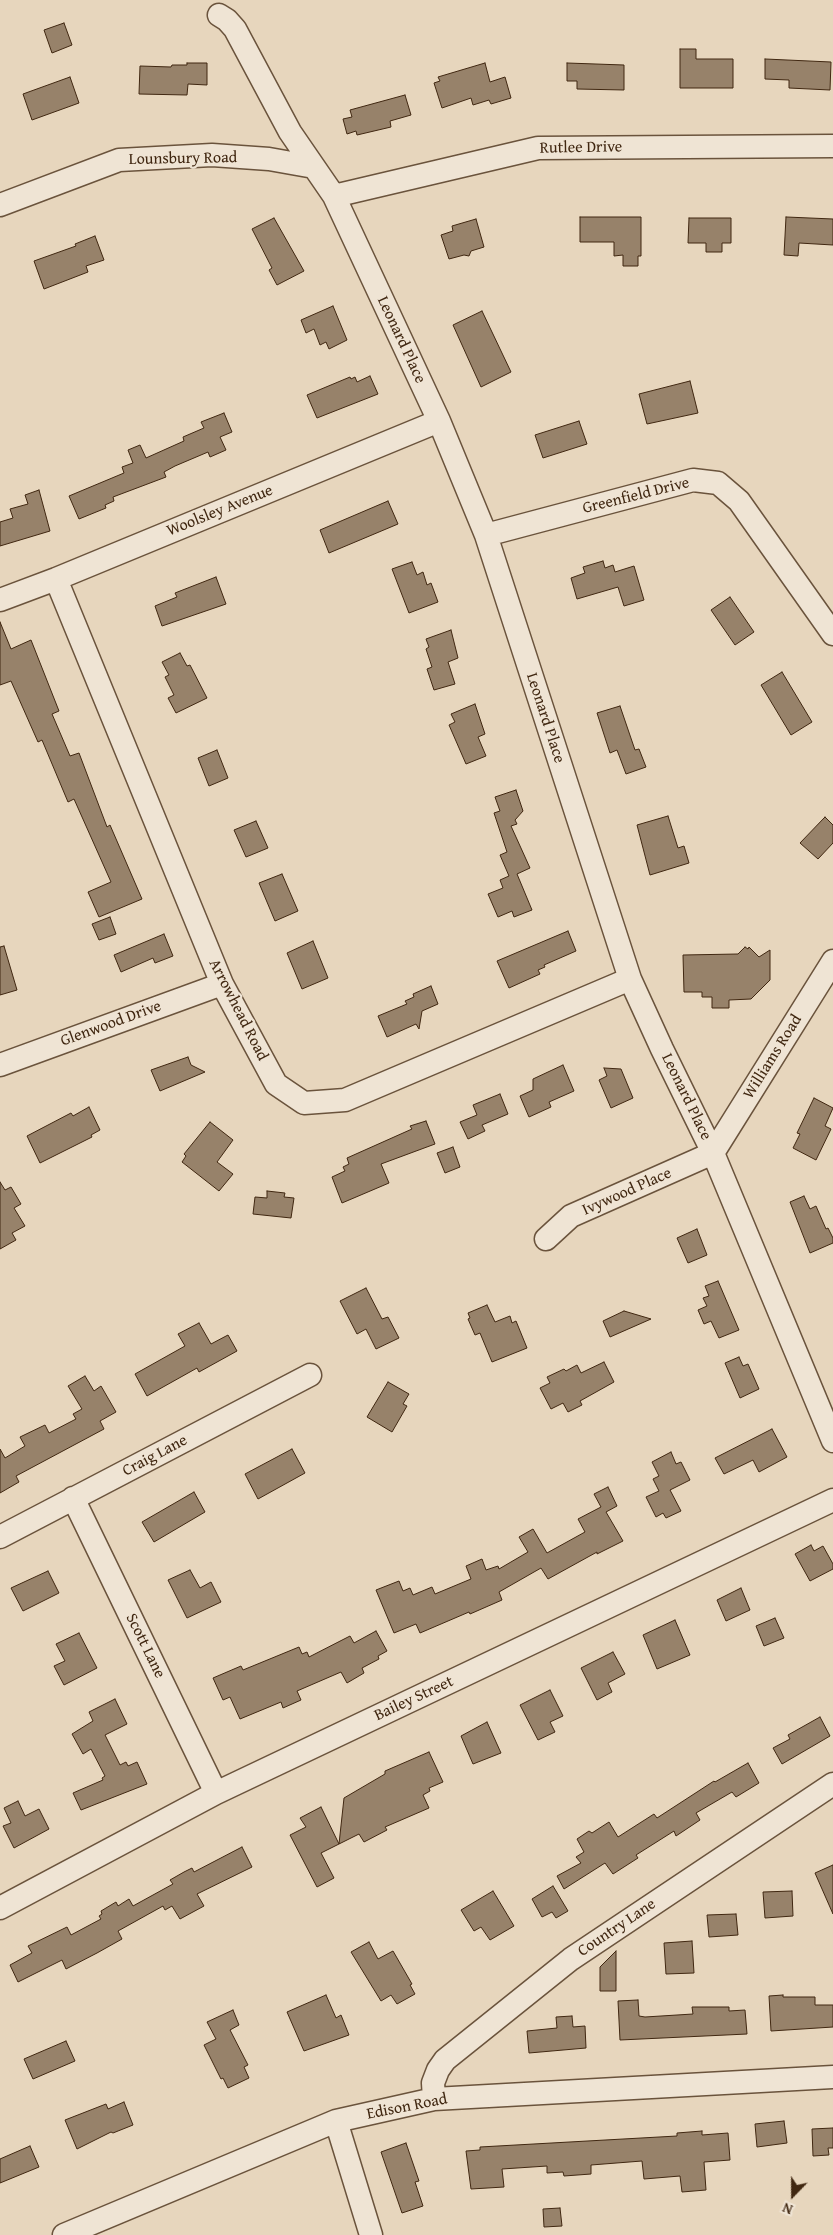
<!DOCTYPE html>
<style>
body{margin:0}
#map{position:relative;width:833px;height:2235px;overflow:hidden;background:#e7d6bd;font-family:"Gentium Book Plus",serif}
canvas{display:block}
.north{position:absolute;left:768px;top:2170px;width:50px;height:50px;-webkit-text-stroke:4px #efe4d4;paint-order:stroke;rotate:202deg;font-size:14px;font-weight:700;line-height:20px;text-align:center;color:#402711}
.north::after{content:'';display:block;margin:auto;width:18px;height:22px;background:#402711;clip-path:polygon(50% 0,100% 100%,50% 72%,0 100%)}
</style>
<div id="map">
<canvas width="833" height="2235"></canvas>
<div class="north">N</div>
</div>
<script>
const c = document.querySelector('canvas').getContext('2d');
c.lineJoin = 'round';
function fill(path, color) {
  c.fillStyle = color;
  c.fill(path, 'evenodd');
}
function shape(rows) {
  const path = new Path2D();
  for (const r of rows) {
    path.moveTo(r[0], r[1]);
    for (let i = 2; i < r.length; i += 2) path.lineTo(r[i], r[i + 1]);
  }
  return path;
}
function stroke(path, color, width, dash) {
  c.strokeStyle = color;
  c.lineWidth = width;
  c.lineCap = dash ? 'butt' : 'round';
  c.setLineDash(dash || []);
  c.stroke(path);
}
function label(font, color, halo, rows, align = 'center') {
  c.font = font + ' "Gentium Book Plus",serif';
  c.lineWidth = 4.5;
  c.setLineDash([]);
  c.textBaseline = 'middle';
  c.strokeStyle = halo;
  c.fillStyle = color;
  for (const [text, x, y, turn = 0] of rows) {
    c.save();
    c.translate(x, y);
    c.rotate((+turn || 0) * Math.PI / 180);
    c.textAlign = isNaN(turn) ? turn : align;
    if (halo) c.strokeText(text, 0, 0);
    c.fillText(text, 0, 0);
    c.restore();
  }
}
const building = shape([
 [64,23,72,45,52,53,44,30,64,23],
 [680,49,696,49,696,59,733,59,733,88,680,88,680,49],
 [765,59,831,62,830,90,789,88,789,80,765,79,765,59],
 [187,63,207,63,207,85,188,84,187,95,139,94,140,66,171,67,172,65,187,65,187,63],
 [485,63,490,82,505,77,511,98,491,104,489,100,473,105,471,98,442,108,434,83,440,81,438,77,485,63],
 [567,63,624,65,624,90,577,89,577,81,567,81,567,63],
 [70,77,79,103,32,120,23,94,70,77],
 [405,95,411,115,390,121,391,127,357,135,356,131,347,134,343,119,352,117,350,110,405,95],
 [580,217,641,217,641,256,638,256,638,266,623,266,623,255,614,256,614,242,580,242,580,217],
 [786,217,833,219,833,245,799,243,798,256,784,255,786,217],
 [274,218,304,271,277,285,269,270,272,268,252,229,274,218],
 [689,218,731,218,731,243,722,243,722,252,706,252,706,243,688,243,689,218],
 [476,219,484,247,471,251,469,256,464,255,449,259,441,235,453,231,452,226,476,219],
 [95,236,104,260,86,266,88,272,44,289,34,261,76,246,75,244,95,236],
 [333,306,347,340,329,349,326,342,320,345,314,329,306,333,301,320,333,306],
 [482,311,511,372,481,387,453,325,482,311],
 [370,376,378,394,317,418,307,395,350,377,351,379,355,377,357,382,370,376],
 [690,381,698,413,647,424,639,394,690,381],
 [224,413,232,432,220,437,226,450,210,457,208,452,175,466,164,472,166,477,113,497,114,501,105,505,106,508,79,519,69,496,124,473,122,467,133,463,128,450,140,445,146,458,184,441,183,437,204,428,201,422,224,413],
 [579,421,587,444,543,458,535,435,579,421],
 [39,490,50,531,0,546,0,522,13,518,10,509,28,504,25,495,39,490],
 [388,501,398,524,329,553,320,530,388,501],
 [603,561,605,568,613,565,615,572,634,566,644,600,624,606,618,587,577,599,571,578,585,573,583,567,603,561],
 [412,562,417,575,423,572,427,585,431,583,438,602,409,613,392,569,412,562],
 [216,577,226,604,162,626,155,606,177,597,175,593,216,577],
 [730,597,754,632,735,645,711,610,730,597],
 [0,622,11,649,31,640,59,711,52,714,70,756,79,753,107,827,110,825,142,899,99,917,88,892,111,882,74,799,68,802,42,740,38,742,11,681,0,685,0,622],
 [451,630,458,658,448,662,455,684,434,690,427,669,432,667,426,649,429,647,426,639,451,630],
 [180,653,187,666,190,665,207,698,176,713,168,698,174,695,165,677,169,675,162,662,180,653],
 [782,672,812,722,791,735,761,685,782,672],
 [475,704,485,734,478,737,486,756,466,764,449,725,455,722,451,714,475,704],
 [620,706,635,750,639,749,646,767,626,774,617,750,610,753,597,713,620,706],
 [217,750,228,778,209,786,198,758,217,750],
 [516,790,523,811,515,820,517,824,511,826,530,868,517,874,532,910,514,917,512,911,498,917,488,894,503,888,500,880,509,876,500,855,507,852,494,813,500,811,495,797,516,790],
 [668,816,678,848,684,846,689,863,650,875,637,825,668,816],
 [825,817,833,825,833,843,818,859,800,843,825,817],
 [256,821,268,848,246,857,234,830,256,821],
 [282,874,298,911,275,921,259,883,282,874],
 [110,917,116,934,99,940,92,924,110,917],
 [568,931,576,951,544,965,545,967,538,970,540,974,509,988,497,961,568,931],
 [164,934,173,956,155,963,153,958,121,972,114,955,164,934],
 [313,941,328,978,302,989,287,953,313,941],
 [4,946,17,990,0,995,0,947,4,946],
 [745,947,748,949,749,947,759,957,770,950,770,980,751,999,729,1000,729,1008,712,1008,712,997,702,997,702,992,684,992,683,955,738,954,745,947],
 [431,986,438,1004,422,1011,419,1029,416,1024,387,1037,378,1016,407,1004,405,1001,414,997,413,994,431,986],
 [188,1057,191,1065,205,1072,160,1091,151,1070,188,1057],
 [563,1065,574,1091,549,1102,551,1107,529,1117,520,1096,533,1090,533,1079,563,1065],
 [604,1068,621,1069,633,1098,611,1108,599,1080,607,1076,604,1068],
 [500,1094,508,1114,482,1125,485,1131,468,1139,460,1122,477,1115,473,1105,500,1094],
 [814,1098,833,1108,825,1126,831,1129,816,1160,793,1148,800,1134,797,1133,814,1098],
 [89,1107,100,1130,91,1135,92,1137,40,1163,27,1136,71,1113,73,1116,89,1107],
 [426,1121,435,1144,381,1164,389,1183,342,1203,332,1177,345,1171,343,1167,349,1164,347,1158,412,1129,410,1126,426,1121],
 [210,1122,233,1140,217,1162,233,1174,219,1191,182,1162,186,1156,184,1154,210,1122],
 [453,1147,460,1167,445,1173,437,1153,453,1147],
 [0,1182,5,1190,11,1187,21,1204,14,1208,25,1226,12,1233,16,1240,0,1249,0,1182],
 [267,1191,285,1193,284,1197,294,1198,291,1218,253,1214,255,1197,267,1198,267,1191],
 [804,1196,810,1209,816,1206,826,1229,828,1228,833,1238,833,1243,810,1253,790,1202,804,1196],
 [697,1229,707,1255,688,1263,677,1238,697,1229],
 [718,1281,739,1330,719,1338,711,1321,704,1324,698,1310,707,1306,703,1298,709,1296,705,1286,718,1281],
 [366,1288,382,1319,388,1317,399,1338,376,1349,366,1329,357,1334,340,1301,366,1288],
 [487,1305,495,1322,510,1316,512,1323,516,1321,527,1348,492,1362,480,1333,475,1335,468,1319,470,1318,468,1313,487,1305],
 [624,1311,651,1319,610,1337,603,1321,624,1311],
 [199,1323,211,1344,228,1335,237,1351,199,1372,197,1368,147,1396,135,1374,185,1346,178,1334,199,1323],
 [739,1357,743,1366,748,1364,759,1389,740,1398,725,1363,739,1357],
 [604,1362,614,1382,580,1401,582,1405,568,1412,563,1403,551,1409,540,1388,550,1383,547,1377,564,1369,566,1371,577,1365,581,1373,604,1362],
 [85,1376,94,1391,101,1386,116,1412,100,1421,104,1429,16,1476,19,1482,0,1493,0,1449,5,1458,25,1446,20,1437,45,1425,49,1433,76,1419,73,1414,82,1409,68,1386,85,1376],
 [388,1382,409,1394,403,1404,407,1406,392,1432,367,1417,388,1382],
 [772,1429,787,1457,759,1472,753,1460,724,1474,715,1458,772,1429],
 [292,1449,305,1473,258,1499,245,1474,292,1449],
 [671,1452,676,1464,681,1462,690,1480,670,1490,681,1511,666,1518,663,1513,656,1517,646,1497,659,1491,653,1479,659,1476,652,1462,671,1452],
 [608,1487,617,1506,606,1512,623,1541,597,1554,597,1552,548,1579,541,1568,499,1592,502,1600,470,1614,469,1612,420,1633,416,1624,394,1633,376,1590,399,1581,403,1591,410,1588,413,1595,432,1587,435,1594,471,1579,466,1566,482,1559,486,1570,498,1566,499,1569,528,1552,519,1537,533,1529,547,1553,585,1532,578,1519,601,1507,594,1494,608,1487],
 [194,1492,205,1512,154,1542,142,1522,194,1492],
 [811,1545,814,1551,823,1546,833,1564,833,1569,810,1581,795,1554,811,1545],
 [190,1570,200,1588,211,1582,221,1602,187,1618,168,1580,190,1570],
 [48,1571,59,1593,23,1611,11,1588,48,1571],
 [741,1588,750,1610,726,1621,717,1600,741,1588],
 [775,1618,784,1638,764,1646,756,1626,775,1618],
 [675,1620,690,1655,657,1669,643,1635,675,1620],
 [376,1631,387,1651,378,1656,379,1659,362,1668,364,1673,347,1683,341,1672,297,1691,301,1700,283,1708,281,1702,240,1719,230,1697,223,1700,213,1678,241,1666,243,1670,299,1647,302,1654,307,1652,309,1657,350,1636,354,1643,376,1631],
 [79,1633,97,1668,64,1685,54,1666,65,1661,56,1644,79,1633],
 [613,1652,625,1674,608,1683,612,1692,597,1700,581,1668,613,1652],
 [550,1690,563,1716,550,1722,555,1732,538,1740,520,1705,550,1690],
 [115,1699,127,1724,105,1735,120,1765,126,1762,128,1766,137,1762,147,1784,81,1810,73,1793,103,1780,102,1778,105,1776,91,1749,83,1754,72,1734,93,1721,89,1712,115,1699],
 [820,1717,830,1736,782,1764,773,1748,790,1739,788,1735,820,1717],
 [487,1722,501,1753,473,1764,461,1736,487,1722],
 [429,1752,443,1782,429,1788,430,1791,423,1795,429,1808,385,1827,387,1830,364,1842,359,1834,339,1844,344,1798,385,1774,385,1771,429,1752],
 [748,1763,759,1783,736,1797,732,1792,696,1813,700,1820,676,1836,674,1831,636,1855,638,1858,613,1874,605,1863,564,1889,557,1876,581,1863,576,1857,584,1852,577,1839,589,1831,592,1833,609,1822,618,1837,654,1814,657,1818,714,1781,715,1782,748,1763],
 [18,1801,25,1816,39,1809,49,1829,14,1848,3,1826,11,1823,4,1808,18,1801],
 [321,1807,339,1844,321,1853,334,1878,317,1887,290,1835,306,1827,300,1818,321,1807],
 [242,1847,252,1867,197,1894,204,1906,180,1919,172,1906,165,1910,163,1906,118,1931,122,1939,97,1953,66,1969,62,1960,18,1982,10,1965,32,1953,28,1946,67,1927,71,1935,101,1919,99,1916,102,1914,101,1911,116,1902,118,1906,129,1899,133,1906,173,1884,170,1880,184,1872,192,1868,194,1872,242,1847],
 [833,1865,833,1914,815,1873,833,1865],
 [553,1886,568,1911,556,1918,552,1912,542,1917,532,1899,553,1886],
 [493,1891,514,1926,490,1940,481,1927,474,1931,461,1910,493,1891],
 [792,1891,793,1916,765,1918,763,1892,792,1891],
 [736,1914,738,1935,709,1937,707,1915,736,1914],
 [692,1941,694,1973,666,1974,664,1943,692,1941],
 [369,1942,378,1959,393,1951,412,1984,410,1985,415,1994,397,2004,391,1995,381,2001,351,1952,369,1942],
 [616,1951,616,1991,600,1991,600,1967,616,1951],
 [326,1995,336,2018,341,2015,349,2035,304,2051,287,2012,326,1995],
 [783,1995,783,1997,815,1997,815,2005,833,2005,833,2027,771,2031,769,1996,783,1995],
 [638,2000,639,2016,645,2017,693,2014,692,2007,729,2007,729,2011,745,2010,747,2034,620,2040,618,2001,638,2000],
 [233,2010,239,2025,230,2030,248,2065,244,2067,249,2078,228,2088,223,2078,221,2079,204,2045,216,2039,207,2022,233,2010],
 [572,2016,573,2027,585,2026,586,2048,529,2053,527,2031,557,2028,556,2017,572,2016],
 [66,2041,75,2061,33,2079,24,2059,66,2041],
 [124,2102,133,2125,113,2133,111,2132,77,2149,65,2120,106,2104,108,2109,124,2102],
 [784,2121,787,2143,757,2147,755,2124,784,2121],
 [833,2128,833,2148,828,2148,829,2155,813,2156,812,2129,833,2128],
 [702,2131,702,2135,728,2133,730,2160,704,2162,706,2190,682,2192,680,2176,644,2179,642,2161,591,2165,591,2174,564,2176,563,2172,547,2173,547,2166,502,2169,504,2187,471,2189,466,2151,480,2150,480,2147,677,2136,677,2133,702,2131],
 [406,2143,419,2181,415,2182,423,2206,402,2213,381,2152,406,2143],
 [30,2146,39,2167,0,2183,0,2159,30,2146],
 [560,2208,562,2226,544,2227,543,2209,560,2208]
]);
const minor = shape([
 [219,15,227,20,235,29,290,132,334,196,439,421,486,535,630,979,662,1049,713,1153,833,1441],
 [334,196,538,148,833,146],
 [0,205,119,160,212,155,269,159,314,167],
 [486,535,693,480,718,483,739,501,833,634],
 [56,579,222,984,276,1084,304,1103,345,1100,630,979],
 [0,600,56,579,439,421],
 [0,1065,222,984],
 [546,1239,571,1216,713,1153,833,961],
 [73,1498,216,1793],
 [0,1537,310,1375],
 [0,1908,216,1793,833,1500],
 [434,2099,433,2083,438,2070,445,2060,571,1959,833,1784],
 [336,2121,371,2235],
 [64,2235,336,2121,434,2099,833,2077]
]);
const streetNames = [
 ["Rutlee Drive",581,148,-1],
 ["Lounsbury Road",183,159,-1],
 ["Leonard Place",401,340,65],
 ["Greenfield Drive",636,496,-14],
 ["Woolsley Avenue",220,511,-22],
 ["Leonard Place",545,718,72],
 ["Arrowhead Road",238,1010,63],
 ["Glenwood Drive",111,1024,-20],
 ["Williams Road",773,1057,-58],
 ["Leonard Place",686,1097,64],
 ["Ivywood Place",627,1192,-24],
 ["Craig Lane",155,1456,-28],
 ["Scott Lane",145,1646,64],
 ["Bailey Street",414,1699,-25],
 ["Country Lane",617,1928,-34],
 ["Edison Road",407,2107,-11]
];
fill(building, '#97826a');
stroke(building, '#402711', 1);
stroke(minor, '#6a533c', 25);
stroke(minor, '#efe4d4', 22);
label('16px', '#402711', '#efe4d4', streetNames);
</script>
